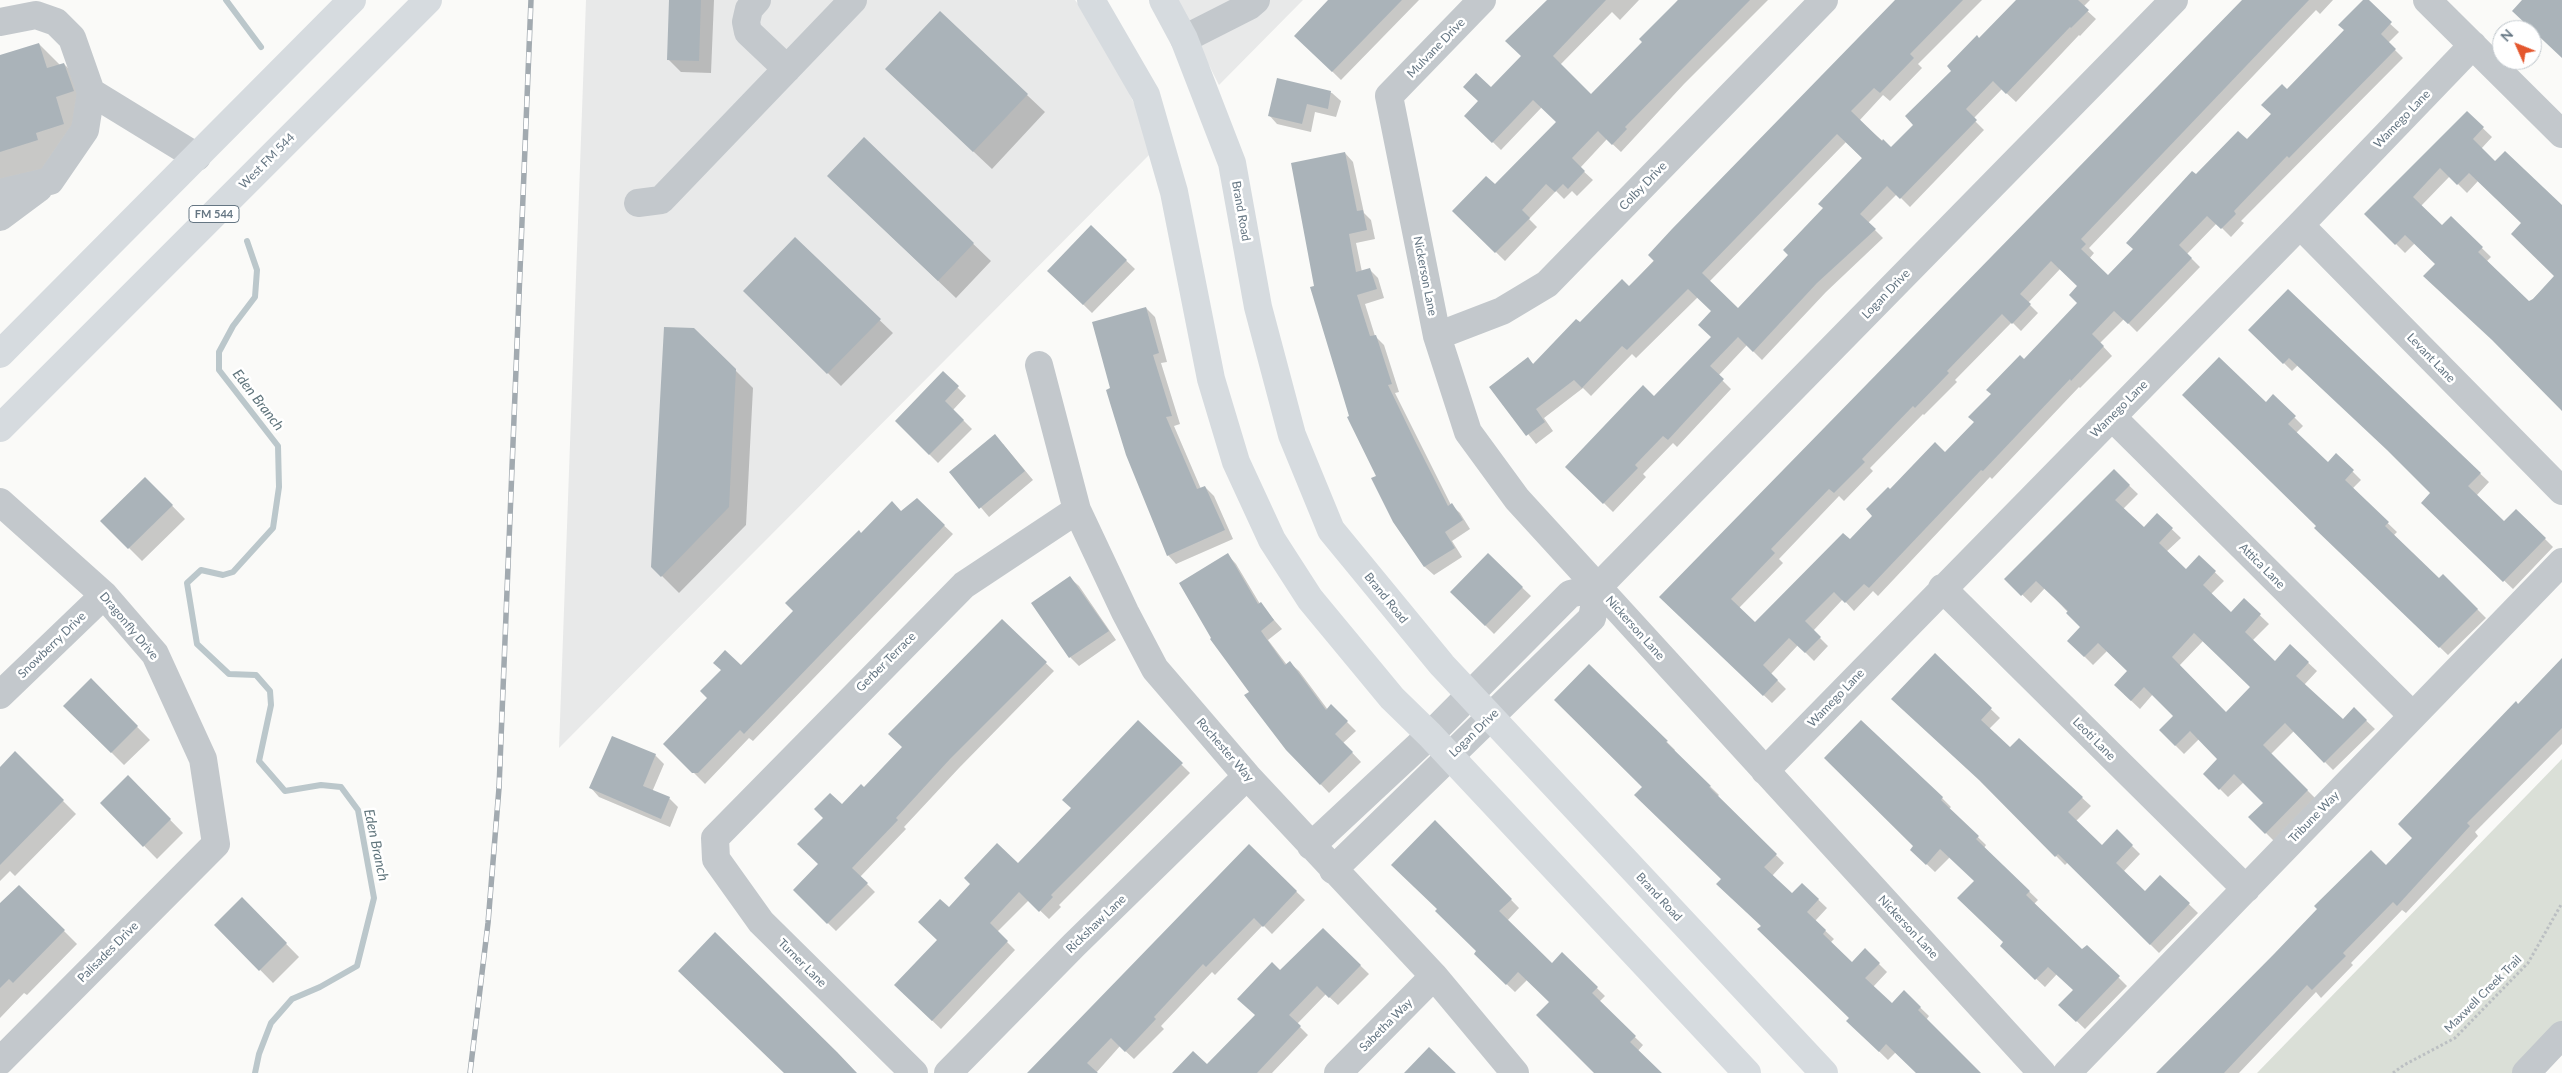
<!DOCTYPE html>
<style>
body{margin:0}
#map{position:relative;width:2562px;height:1073px;overflow:hidden;background:#fafaf8;font-family:Lato,sans-serif}
canvas{display:block}
.north{position:absolute;left:2492px;top:20px;width:50px;height:50px;box-sizing:border-box;background:#fff;border:1px solid #c1c8cd;border-radius:50%;rotate:314deg;font-size:14px;font-weight:700;line-height:20px;text-align:center;color:#657683}
.north::after{content:'';display:block;margin:auto;width:18px;height:22px;background:#e4572e;clip-path:polygon(50% 0,100% 100%,50% 72%,0 100%)}
</style>
<div id="map">
<canvas width="2562" height="1073"></canvas>
<div class="north">N</div>
</div>
<script>
const c = document.querySelector('canvas').getContext('2d');
c.lineJoin = 'round';
function fill(path, color) {
  c.fillStyle = color;
  c.fill(path, 'evenodd');
}
function shape(rows) {
  const path = new Path2D();
  for (const r of rows) {
    path.moveTo(r[0], r[1]);
    for (let i = 2; i < r.length; i += 2) path.lineTo(r[i], r[i + 1]);
  }
  return path;
}
function stroke(path, color, width, dash) {
  c.strokeStyle = color;
  c.lineWidth = width;
  c.lineCap = dash ? 'butt' : 'round';
  c.setLineDash(dash || []);
  c.stroke(path);
}
function label(font, color, halo, rows, align = 'center') {
  c.font = font + ' Lato,sans-serif';
  c.lineWidth = 5;
  c.setLineDash([]);
  c.textBaseline = 'middle';
  c.strokeStyle = halo;
  c.fillStyle = color;
  for (const [text, x, y, turn = 0] of rows) {
    c.save();
    c.translate(x, y);
    c.rotate((+turn || 0) * Math.PI / 180);
    c.textAlign = isNaN(turn) ? turn : align;
    if (halo) c.strokeText(text, 0, 0);
    c.fillText(text, 0, 0);
    c.restore();
  }
}
const built = shape([
 [586,0,1075,0,1104,38,1155,149,559,748],
 [1176,0,1303,0,1219,85]
]);
const green = shape([
 [2562,759,2562,1023,2513,1073,2257,1073]
]);
const shadow = shape([
 [670,0,714,0,711,73,681,72,668,59],
 [1331,0,1419,0,1341,80,1296,36],
 [1548,0,1639,0,1620,20,1612,12,1560,65,1591,96,1644,42,1678,0,1768,0,1684,84,1621,152,1607,139,1580,168,1593,180,1577,196,1572,191,1564,199,1556,191,1529,219,1537,227,1505,261,1454,211,1495,186,1557,122,1542,107,1501,150,1466,116,1522,56],
 [1897,0,1982,0,1918,64,1922,68,1890,101,1883,95,1859,121,1891,148,1915,125,1953,71,1979,39,2017,0,2090,0,2083,7,2096,19,2080,36,2079,35,2016,102,2002,89,1973,119,1984,130,1910,207,1897,194,1868,223,1883,238,1826,292,1762,360,1747,345,1718,376,1731,389,1677,447,1673,443,1643,474,1646,477,1613,512,1567,467,1654,398,1713,337,1713,311,1698,297,1636,358,1632,354,1591,396,1583,388,1544,418,1553,431,1536,444,1491,387,1528,359,1534,365,1580,324,1629,287],
 [1846,142,1863,159,1790,256,1738,310,1709,282],
 [2243,0,2333,0,2320,14,2316,10,2089,248,2094,253,2089,259,2108,277,2135,249,2196,176,2247,141,2273,114,2287,91,2345,30,2364,0,2399,32,2388,43,2403,58,2241,221,2244,223,2231,237,2217,223,2187,254,2200,267,2137,332,2124,319,2100,343,2112,356,2080,388,2079,387,1992,479,1990,477,1878,596,1873,591,1854,611,1843,599,1813,631,1828,646,1814,661,1798,645,1771,674,1786,689,1772,703,1669,606],
 [2060,269,2079,287,2079,303,2024,360,1976,422,1945,454,1890,490,1874,516,1850,541,1755,624,1739,608,1783,563,1779,559,1839,496,1844,501,1873,471,1870,468,1923,414,1924,415,1957,382,1955,380,2012,322,2021,331,2038,313,2028,303],
 [940,13,1045,112,992,169,904,86],
 [39,44,60,65,64,64,89,89,62,165,0,184,0,57],
 [1278,79,1332,93,1341,101,1336,117,1315,112,1311,132,1277,124,1269,115],
 [2467,113,2492,137,2481,149,2495,163,2562,207,2562,409,2437,264,2415,243,2405,253,2366,214],
 [2450,176,2467,193,2478,181,2522,223,2556,276,2529,303,2487,261,2491,257,2451,218,2442,227,2421,206],
 [864,139,991,261,956,298,846,193],
 [1345,153,1353,162,1364,213,1371,220,1375,239,1356,243,1362,272,1370,270,1378,278,1384,298,1365,304,1375,336,1384,345,1399,392,1395,393,1451,505,1460,513,1470,529,1452,541,1462,557,1434,575,1425,567,1394,521,1378,476,1351,417,1316,287],
 [1091,227,1135,269,1092,313,1049,271],
 [795,239,893,333,841,386,745,291],
 [2288,291,2489,482,2476,496,2504,523,2516,510,2553,547,2513,589,2431,511,2431,493,2396,457,2298,365,2292,371,2250,330],
 [1146,308,1155,317,1167,362,1161,363,1180,424,1174,426,1201,489,1205,487,1214,496,1233,539,1176,564,1168,555,1112,389],
 [694,329,753,388,746,525,679,593,652,566],
 [943,373,966,396,953,410,972,429,938,463,896,421],
 [2273,396,2303,426,2296,433,2328,464,2336,455,2361,480,2352,489,2397,532,2393,536,2439,580,2443,575,2486,618,2448,655,2324,536,2318,526,2266,403],
 [1003,444,1033,480,989,517,951,472],
 [2114,471,2138,494,2123,509,2144,529,2157,515,2181,538,2166,552,2186,571,2199,557,2224,581,2211,594,2231,614,2244,600,2269,624,2252,641,2275,663,2290,646,2317,671,2304,685,2343,721,2354,709,2375,729,2333,770,2294,731,2271,754,2316,799,2274,841,2250,817,2265,803,2244,782,2228,797,2205,774,2219,759,2199,739,2184,754,2160,730,2175,716,2153,694,2140,709,2124,694,2129,671,2107,651,2093,665,2077,649,2082,627,2045,588,2031,603,2006,579],
 [2203,641,2252,687,2226,714,2179,666],
 [145,478,185,519,142,561,102,521],
 [917,500,953,534,753,741,749,738,705,784,665,744,794,611,862,534,901,513],
 [1228,555,1236,564,1260,604,1282,629,1268,640,1287,665,1290,663,1299,671,1328,710,1331,706,1356,731,1343,743,1361,762,1329,793,1287,749,1250,692],
 [1488,555,1531,596,1494,634,1452,592],
 [1070,578,1079,586,1116,640,1079,666,1070,657,1033,603],
 [1002,621,1054,671,959,768,904,827,906,829,860,877,875,892,836,931,794,890,820,865,842,806,864,789,904,747],
 [1935,655,2000,718,1989,729,2010,749,2019,740,2091,806,2076,821,2102,847,2117,831,2140,854,2123,872,2145,893,2160,876,2198,913,2159,953,2068,862,2065,865,1988,787],
 [2562,660,2562,744,2475,832,2478,836,2406,913,2402,910,2351,963,2353,965,2321,998,2316,992,2239,1073,2158,1073,2386,867,2414,838,2518,705],
 [1589,665,1675,750,1674,751,1719,795,1717,797,1784,863,1772,876,1792,895,1802,884,1827,908,1815,921,1834,939,1830,943,1852,964,1865,950,1887,972,1873,987,1892,1004,1904,992,1929,1016,1926,1020,1980,1073,1917,1073,1896,1052,1888,1060,1856,1029,1851,1018,1762,926,1644,787],
 [91,680,150,740,124,765,65,706],
 [1138,722,1190,773,1059,905,1061,907,1049,919,1029,900,997,932,1015,950,941,1029,895,985,938,940,949,909,1018,865,1072,808],
 [15,753,76,814,15,876,10,871,0,881,0,770],
 [655,755,664,764,652,792,669,798,678,807,670,827,599,797,591,788],
 [1826,758,1942,798,1951,807,1949,809,1986,845,1984,848,2038,900,2034,904,2082,951,2087,946,2127,986,2085,1029,2060,1005,2074,990,2057,974,2045,987,2001,946,2004,942,1975,881,1950,857,1935,872,1912,850,1915,846],
 [128,777,183,833,157,859,102,803],
 [1435,822,1519,908,1507,921,1552,965,1562,954,1605,996,1599,1002,1643,1045,1637,1052,1659,1073,1596,1073,1551,1002,1527,980,1515,992,1475,954,1478,951,1438,909],
 [1249,846,1305,900,1272,934,1263,925,1215,975,1212,972,1161,1026,1164,1029,1134,1059,1120,1046,1096,1073,1028,1073],
 [19,886,77,944,27,995,24,993,0,1018,0,905],
 [242,899,299,957,273,983,216,925],
 [1323,929,1369,974,1338,1005,1326,994,1297,1024,1308,1035,1272,1073,1174,1073,1207,1066,1256,1016,1280,972]
]);
const stream = shape([
 [226,0,261,47],
 [247,241,257,270,255,297,233,326,219,352,219,370,278,446,279,487,273,528,233,572,223,575,201,570,187,583,197,644,229,674,256,675,270,691,271,705,259,761,285,791,321,785,341,787,358,810,374,898,357,966,320,987,292,999,271,1023,259,1054,255,1073]
]);
const building = shape([
 [669,0,701,0,699,61,667,60],
 [1328,0,1402,0,1332,72,1294,36],
 [1547,0,1606,0,1553,56,1591,94,1642,42,1639,39,1678,0,1750,0,1625,127,1627,129,1612,145,1598,131,1572,158,1585,171,1568,189,1563,184,1555,192,1546,184,1522,210,1530,218,1495,253,1452,211,1486,176,1495,184,1556,122,1533,100,1492,143,1464,116,1478,101,1463,87,1476,73,1491,87,1521,56,1505,41],
 [1895,0,1963,0,1910,54,1914,58,1880,93,1874,88,1851,111,1882,141,1883,139,1891,147,1913,125,1905,116,1951,71,1947,66,1977,35,1979,38,2016,0,2078,0,2089,10,2071,28,2070,27,2006,94,1993,81,1966,109,1977,120,1900,199,1887,186,1860,214,1876,229,1817,283,1753,352,1738,337,1710,366,1724,379,1668,440,1663,436,1635,465,1638,468,1603,504,1565,467,1643,385,1654,396,1711,337,1698,325,1711,311,1688,289,1627,350,1622,346,1582,388,1574,380,1536,409,1545,422,1526,436,1489,387,1528,357,1533,364,1576,319,1580,322,1622,279,1629,286,1654,261,1648,255,1672,229],
 [1837,134,1862,158,1818,204,1823,208,1783,250,1788,255,1738,308,1702,273],
 [2242,0,2309,0,2081,239,2086,244,2081,249,2108,275,2133,249,2126,243,2192,171,2196,174,2238,131,2247,139,2271,114,2261,105,2282,84,2287,89,2344,30,2338,25,2363,0,2369,0,2392,22,2381,34,2396,49,2289,158,2287,156,2234,211,2236,214,2221,229,2207,216,2179,245,2192,258,2128,324,2114,311,2092,334,2104,346,2071,381,2070,379,1983,471,1981,470,1869,588,1864,584,1845,603,1834,592,1805,621,1821,637,1805,653,1789,638,1763,665,1778,680,1763,696,1659,597],
 [2051,261,2077,286,2069,295,2077,303,2024,359,2020,355,1986,390,1991,394,1968,417,1974,422,1945,452,1935,442,1890,489,1888,487,1866,509,1872,516,1850,539,1843,533,1755,622,1731,599,1775,553,1771,549,1829,489,1834,493,1865,462,1862,459,1913,406,1915,408,1949,373,1947,371,2002,314,2012,324,2031,304,2020,294],
 [2522,0,2562,0,2562,58,2512,11],
 [940,11,1028,94,973,152,885,69],
 [39,43,47,68,64,63,74,91,56,97,64,124,36,133,38,140,0,152,0,55],
 [1277,78,1331,91,1328,109,1307,104,1302,124,1268,116],
 [2467,111,2484,127,2473,139,2495,161,2505,151,2562,205,2562,411,2492,340,2423,276,2435,264,2405,235,2395,245,2364,214],
 [2440,168,2457,185,2469,173,2521,223,2511,234,2554,276,2533,299,2529,301,2478,252,2483,247,2451,216,2442,225,2413,197],
 [864,137,974,243,938,281,827,176],
 [1345,152,1357,211,1363,210,1367,230,1349,234,1356,272,1370,268,1377,289,1357,295,1370,336,1376,335,1392,384,1388,385,1414,439,1448,506,1452,503,1463,520,1445,532,1455,548,1424,567,1393,522,1371,478,1376,476,1347,417,1349,416,1310,287,1314,286,1291,163],
 [1091,225,1127,260,1083,305,1047,271],
 [795,237,881,319,827,374,743,291],
 [2288,289,2481,473,2468,486,2504,521,2516,509,2546,538,2503,582,2421,503,2430,493,2387,450,2289,358,2283,364,2248,330],
 [1146,307,1159,353,1153,355,1172,416,1166,417,1197,489,1205,486,1225,530,1167,556,1126,455,1106,390,1110,388,1092,322],
 [664,327,694,328,736,369,729,507,661,577,651,567],
 [2219,357,2266,402,2273,394,2296,416,2288,424,2328,462,2336,453,2354,470,2345,480,2389,522,2385,526,2439,578,2443,574,2478,609,2439,648,2314,528,2316,526,2182,395],
 [943,371,959,386,945,401,964,420,929,455,895,421],
 [995,434,1025,471,979,509,949,472],
 [2114,469,2130,485,2115,500,2144,527,2157,513,2173,528,2159,543,2186,569,2199,555,2216,571,2203,585,2231,612,2244,598,2261,614,2245,632,2275,661,2290,644,2309,662,2296,676,2343,719,2354,707,2367,720,2324,763,2285,723,2263,745,2308,790,2265,834,2248,817,2263,803,2234,774,2219,790,2203,774,2217,759,2190,731,2175,746,2159,730,2173,716,2144,687,2131,701,2114,685,2127,671,2098,643,2084,657,2067,641,2080,627,2066,613,2068,611,2036,581,2021,596,2004,579],
 [2194,633,2250,687,2226,712,2172,657],
 [145,477,173,505,128,549,100,521],
 [917,498,945,525,744,734,740,730,698,773,692,773,663,744,707,698,700,691,721,670,713,663,725,650,741,665,793,611,785,603,859,530,861,533,892,501,901,511],
 [1228,553,1258,604,1261,602,1274,620,1261,631,1285,665,1290,661,1326,710,1331,704,1348,721,1335,734,1353,752,1320,785,1286,750,1244,695,1249,692,1210,639,1211,638,1179,583],
 [1488,553,1523,587,1485,626,1450,592],
 [1070,576,1109,631,1069,658,1031,603],
 [1002,619,1047,662,950,759,896,818,898,820,852,868,868,883,827,924,793,890,818,864,797,844,823,818,814,809,830,793,842,804,861,784,864,787,902,747,888,734],
 [1935,653,1992,708,1981,720,2010,747,2019,738,2083,797,2068,812,2102,845,2117,829,2133,845,2116,863,2145,891,2160,875,2190,903,2150,945,2058,854,2055,857,1979,780,1891,699],
 [2562,658,2562,728,2467,823,2470,826,2397,906,2393,902,2343,953,2346,956,2312,990,2307,985,2224,1073,2156,1073,2274,954,2317,909,2314,906,2371,850,2386,865,2412,838,2398,824,2516,701,2518,704],
 [1589,664,1668,741,1666,742,1711,786,1709,787,1777,854,1764,867,1792,893,1802,883,1819,899,1807,912,1826,930,1823,934,1852,962,1865,948,1880,963,1865,978,1892,1003,1904,990,1921,1007,1918,1010,1981,1073,1916,1073,1886,1044,1879,1052,1846,1021,1849,1018,1757,929,1761,926,1716,884,1721,879,1634,795,1642,787,1554,700],
 [91,678,138,726,111,753,63,706],
 [1138,720,1183,763,1051,895,1053,897,1039,912,1019,892,990,923,1008,941,932,1021,894,985,937,940,918,922,940,899,949,907,970,884,964,878,997,843,1018,863,1071,808,1062,800],
 [1861,720,1943,797,1941,800,1979,836,1976,839,2030,891,2026,895,2082,949,2087,945,2120,976,2076,1022,2058,1005,2073,990,2048,967,2035,980,2000,946,2003,942,1957,898,1974,881,1940,849,1926,865,1910,850,1913,846,1824,758],
 [612,736,656,754,643,786,670,797,661,819,589,788],
 [15,751,64,800,0,865,0,767],
 [128,775,171,819,143,847,100,803],
 [1435,820,1512,899,1499,911,1552,963,1562,952,1598,987,1592,993,1636,1036,1630,1042,1662,1073,1594,1073,1536,1015,1549,1002,1518,972,1506,985,1474,954,1476,951,1435,911,1437,909,1391,865],
 [1249,844,1297,891,1263,927,1254,918,1206,967,1203,964,1154,1017,1156,1019,1125,1052,1111,1038,1087,1063,1098,1073,1027,1073],
 [19,885,65,930,13,983,9,979,0,988,0,903],
 [242,897,287,943,259,971,214,925],
 [1323,928,1361,965,1329,998,1317,986,1289,1015,1301,1026,1257,1073,1172,1073,1193,1051,1207,1064,1255,1015,1237,999,1272,962,1280,970],
 [715,932,837,1052,857,1073,784,1073,678,971],
 [1429,1047,1456,1073,1404,1073]
]);
const path = shape([
 [2393,1073,2404,1065,2455,1038,2528,963,2562,903]
]);
const minor = shape([
 [757,0,749,9,746,22,748,32,787,69],
 [1482,0,1389,96,1437,336,1468,432,1517,499,2042,1073],
 [2427,0,2562,134],
 [0,22,36,15,56,22,72,38,91,92,197,157],
 [1184,39,1249,6,1256,0],
 [0,193,50,181,85,130,91,92],
 [638,203,661,200,853,0],
 [0,217,39,188],
 [2300,225,2562,491],
 [1437,336,1502,311,1547,284,1824,0],
 [1039,365,1077,510,1125,612,1155,669,1247,776,1434,976,1515,1073],
 [2112,417,2412,715],
 [0,502,104,595,155,654,203,759,216,844,0,1061],
 [1942,588,2246,889],
 [0,695,104,595],
 [1765,771,2300,225,2473,45],
 [1311,846,1430,735,1570,594,1598,587,2174,0],
 [1333,870,1592,618,1598,587],
 [914,1073,761,922,716,859,715,838,964,585,1077,510],
 [948,1073,1074,945,1247,776],
 [1338,1073,1434,976],
 [2067,1073,2562,562],
 [2526,1073,2562,1035]
]);
const major = shape([
 [1091,0,1146,95,1174,192,1211,379,1236,462,1272,540,1310,599,1392,698,1430,735,1747,1073],
 [1163,0,1184,39,1232,163,1258,307,1292,435,1331,530,1442,665,1824,1073],
 [0,354,352,0],
 [0,428,428,0]
]);
const rail = shape([
 [470,1073,488,923,499,788,531,0]
]);
const shields = [
 [214,214,50]
];
const shieldNames = [
 ["FM 544",214,214]
];
const streetNames = [
 ["Mulvane Drive",1436,48,-46],
 ["Wamego Lane",2402,119,-46],
 ["West FM 544",267,161,-45],
 ["Colby Drive",1643,186,-46],
 ["Brand Road",1241,211,80],
 ["Nickerson Lane",1425,276,79],
 ["Logan Drive",1886,294,-46],
 ["Levant Lane",2431,358,46],
 ["Wamego Lane",2119,409,-45],
 ["Attica Lane",2262,566,45],
 ["Brand Road",1386,598,51],
 ["Dragonfly Drive",129,626,50],
 ["Nickerson Lane",1635,628,48],
 ["Snowberry Drive",52,645,-44],
 ["Gerber Terrace",886,662,-45],
 ["Wamego Lane",1836,698,-46],
 ["Logan Drive",1474,733,-44],
 ["Leoti Lane",2094,739,45],
 ["Rochester Way",1225,750,49],
 ["Tribune Way",2314,817,-46],
 ["Brand Road",1659,897,47],
 ["Rickshaw Lane",1096,924,-44],
 ["Nickerson Lane",1908,927,47],
 ["Palisades Drive",108,952,-45],
 ["Turner Lane",802,963,45],
 ["Maxwell Creek Trail",2483,994,-45],
 ["Sabetha Way",1386,1025,-45]
];
const waterNames = [
 ["Eden Branch",258,400,52],
 ["Eden Branch",376,845,78]
];
fill(built, '#e8e9e9');
fill(green, '#dadfd7');
fill(shadow, '#0003');
stroke(stream, '#bbc7cb', 6);
fill(building, '#aab3b9');
stroke(path, '#bbbfc2', 3, [2.5, 2.5]);
stroke(minor, '#c3c8cc', 28);
stroke(major, '#d6dbdf', 28);
stroke(rail, '#a2aab0', 5.5);
stroke(rail, '#fff', 4, [11]);
for (const [x, y, w] of shields) {
  const box = new Path2D();
  box.roundRect(x - w / 2, y - 8.5, w, 17, 4);
  c.fillStyle = '#fff';
  c.fill(box);
  stroke(box, '#657683', 1);
}
label('bold 11px', '#657683', null, shieldNames);
label('12px', '#657683', '#fff', streetNames);
label('italic 14px', '#60757c', '#fff', waterNames);
</script>
